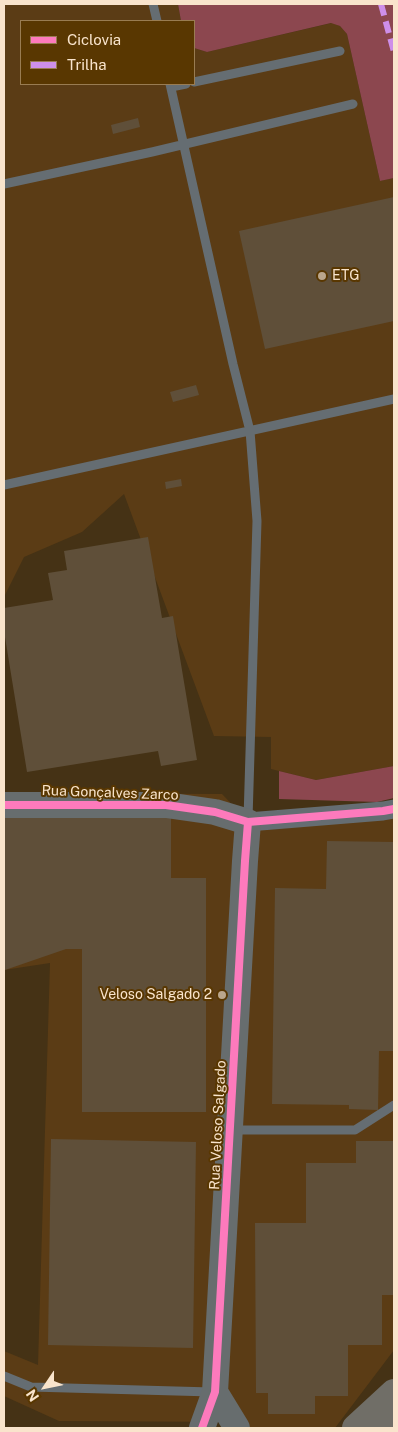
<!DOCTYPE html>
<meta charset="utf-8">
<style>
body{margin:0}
#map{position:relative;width:398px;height:1432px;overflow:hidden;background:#453215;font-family:"Public Sans",sans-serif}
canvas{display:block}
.frame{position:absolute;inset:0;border:5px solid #f9e4cc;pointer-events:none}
.legend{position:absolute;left:20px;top:20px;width:175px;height:65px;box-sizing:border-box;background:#593701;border:1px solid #997c52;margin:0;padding:6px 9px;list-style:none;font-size:15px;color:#f9e4cc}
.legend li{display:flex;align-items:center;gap:10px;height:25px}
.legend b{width:25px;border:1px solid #997c52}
.north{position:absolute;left:20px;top:1362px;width:50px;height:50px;-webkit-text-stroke:4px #593701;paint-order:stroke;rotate:236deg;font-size:14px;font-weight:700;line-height:20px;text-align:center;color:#f9e4cc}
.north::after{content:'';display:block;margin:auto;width:18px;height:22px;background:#f9e4cc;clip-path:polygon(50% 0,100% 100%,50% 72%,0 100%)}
</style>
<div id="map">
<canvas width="398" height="1432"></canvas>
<div class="frame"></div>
<ul class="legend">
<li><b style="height:6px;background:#fd7abc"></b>Ciclovia</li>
<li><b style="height:6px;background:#ce8fe9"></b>Trilha</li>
</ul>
<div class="north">N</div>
</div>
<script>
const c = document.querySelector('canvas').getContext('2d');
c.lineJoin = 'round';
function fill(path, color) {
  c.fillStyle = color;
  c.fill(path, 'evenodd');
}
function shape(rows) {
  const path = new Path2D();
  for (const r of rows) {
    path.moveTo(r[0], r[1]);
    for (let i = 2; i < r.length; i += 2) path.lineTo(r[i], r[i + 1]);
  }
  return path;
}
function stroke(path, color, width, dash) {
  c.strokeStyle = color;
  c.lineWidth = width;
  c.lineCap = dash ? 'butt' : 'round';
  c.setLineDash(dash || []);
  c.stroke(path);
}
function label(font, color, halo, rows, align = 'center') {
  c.font = font + ' "Public Sans",sans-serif';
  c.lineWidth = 4;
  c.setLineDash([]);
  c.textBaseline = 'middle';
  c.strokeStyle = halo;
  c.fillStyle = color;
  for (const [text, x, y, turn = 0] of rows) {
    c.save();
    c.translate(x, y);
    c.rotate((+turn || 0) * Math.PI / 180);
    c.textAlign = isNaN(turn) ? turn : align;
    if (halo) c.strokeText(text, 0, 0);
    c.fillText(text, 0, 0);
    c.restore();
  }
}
const built = shape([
 [4,4,178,4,181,21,21,21,21,84,194,84,194,48,207,52,332,23,340,26,347,34,380,181,394,178,394,766,316,780,271,769,271,737,214,736,124,494,82,532,24,557,4,597],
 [4,793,222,794,249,822,394,809,394,1350,335,1428,248,1428,243,1422,59,1421,4,1396,4,1351,38,1365,50,963,4,970]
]);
const green = shape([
 [178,4,394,4,394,178,380,181,347,34,340,26,331,23,207,52,194,48,194,21,181,21],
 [394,766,394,798,377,802,279,799,279,771,316,780]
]);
const building = shape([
 [138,118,140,127,113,134,111,125],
 [394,197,394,321,265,349,239,231],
 [196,385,199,395,173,402,170,392],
 [181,479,182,486,166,489,165,482],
 [148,537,162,618,173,616,197,760,161,766,158,751,27,772,4,631,4,608,53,600,48,573,67,570,64,551],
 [35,808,171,813,171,878,206,878,206,1112,82,1112,82,949,66,949,5,970,4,966,4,818],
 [327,841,394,842,394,1051,379,1051,378,1110,349,1109,349,1105,272,1104,275,888,326,889],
 [51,1139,196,1142,193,1348,48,1345],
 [356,1141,394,1141,394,1295,382,1295,382,1345,348,1345,348,1396,315,1396,315,1414,268,1414,268,1393,256,1393,255,1223,306,1223,306,1163,356,1163]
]);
const lane = shape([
 [153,4,157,21],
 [194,82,340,51],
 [170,84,233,364,250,431,257,521,248,819],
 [171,87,186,84],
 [4,184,152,152,353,104],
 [4,485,394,399],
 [233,1130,355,1130,394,1105],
 [4,1376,31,1387,212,1392]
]);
const street = shape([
 [248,822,383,811,394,809]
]);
const secondary = shape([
 [4,805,166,805,215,812,248,822,245,861,215,1392,202,1428],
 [215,1392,237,1428]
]);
const highway = shape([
 [356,1428,394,1393],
 [391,1428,394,1426]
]);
const quiet = shape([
 [381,4,394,52]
]);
const cycleway = shape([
 [4,805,166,805,215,812,248,822,383,811,394,809],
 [202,1428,215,1392,245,861,248,822]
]);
const markers = [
 [322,276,5,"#baa68c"],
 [222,995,5,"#baa68c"]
];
const poiNames = [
 ["ETG",332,276],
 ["Veloso Salgado 2",212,995,"right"]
];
const streetNames = [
 ["Rua Gonçalves Zarco",110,793,2],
 ["Rua Veloso Salgado",218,1125,-87]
];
fill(built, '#5b3c15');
fill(green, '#8c474f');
fill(building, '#5f4f39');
stroke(lane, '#656d72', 9);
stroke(street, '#656d72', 19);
stroke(secondary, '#676d6e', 26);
stroke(highway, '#706e67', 28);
stroke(quiet, '#ce8fe9', 6, [12, 6]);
stroke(cycleway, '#fd7abc', 8);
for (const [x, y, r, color] of markers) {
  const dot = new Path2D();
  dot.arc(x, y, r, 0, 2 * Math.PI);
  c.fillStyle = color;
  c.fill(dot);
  stroke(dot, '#593701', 2);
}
label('14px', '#f9e4cc', '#593701', poiNames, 'left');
label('14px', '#f9e4cc', '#593701', streetNames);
</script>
